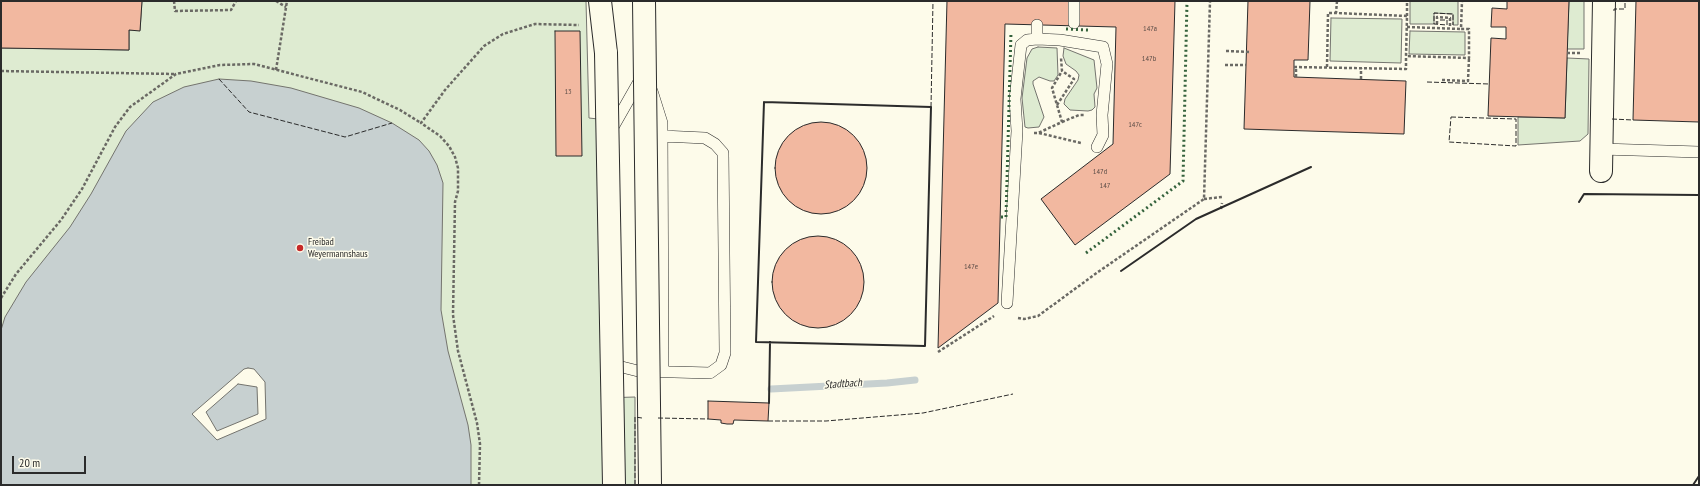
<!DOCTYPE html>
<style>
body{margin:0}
#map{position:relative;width:1700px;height:486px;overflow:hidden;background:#fdfbea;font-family:"PT Sans Narrow",sans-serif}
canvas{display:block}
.frame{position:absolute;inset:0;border:2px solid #2b2b2b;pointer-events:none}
.scale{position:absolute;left:12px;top:456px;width:74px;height:18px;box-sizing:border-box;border:2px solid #2b2b2b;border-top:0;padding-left:5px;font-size:12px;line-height:14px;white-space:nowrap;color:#2b2b2b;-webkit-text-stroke:3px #fdfbea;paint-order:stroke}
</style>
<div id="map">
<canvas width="1700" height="486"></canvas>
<div class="frame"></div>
<div class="scale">20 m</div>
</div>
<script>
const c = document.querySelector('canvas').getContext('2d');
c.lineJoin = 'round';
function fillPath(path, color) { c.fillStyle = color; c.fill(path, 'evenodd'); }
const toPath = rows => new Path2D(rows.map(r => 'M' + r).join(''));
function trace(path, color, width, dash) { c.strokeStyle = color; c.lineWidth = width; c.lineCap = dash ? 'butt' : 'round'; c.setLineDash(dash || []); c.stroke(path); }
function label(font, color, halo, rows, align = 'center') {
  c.font = font + ' "PT Sans Narrow",sans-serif'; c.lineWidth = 3; c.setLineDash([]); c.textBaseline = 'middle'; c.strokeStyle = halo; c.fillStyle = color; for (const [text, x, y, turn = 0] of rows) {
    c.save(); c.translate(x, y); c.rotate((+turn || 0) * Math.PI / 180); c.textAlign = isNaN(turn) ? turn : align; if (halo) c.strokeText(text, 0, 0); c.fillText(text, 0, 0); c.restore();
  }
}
const green = toPath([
 [142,1,586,1,589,118,598,119,602,398,635,397,635,485,1,485,1,48,129,50,129,30,140,30,142,1],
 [1410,1,1458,1,1458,25,1453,25,1453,14,1434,13,1434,24,1410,24,1410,1],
 [1569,1,1584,1,1584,49,1567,49,1569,1],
 [1331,18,1402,19,1401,63,1330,61,1331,18],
 [1410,31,1465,32,1465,55,1409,54,1410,31],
 [1038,47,1057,48,1058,75,1054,81,1050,81,1039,77,1033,81,1033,84,1044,117,1039,127,1028,128,1025,127,1022,98,1027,58,1032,49,1038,47],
 [1064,48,1094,60,1097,88,1094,94,1095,107,1092,110,1088,111,1070,110,1064,104,1065,99,1078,80,1079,75,1076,71,1066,64,1063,56,1064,48],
 [1567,58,1589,59,1588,134,1580,141,1518,145,1518,117,1565,118,1567,58]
]);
fillPath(green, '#deebd1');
trace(green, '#74746e', 1);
const water = toPath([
 [219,79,251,81,291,88,359,108,392,123,419,140,429,151,437,165,443,183,441,310,448,351,468,425,471,445,471,485,1,485,1,330,5,317,26,282,70,227,91,194,126,131,153,102,184,87,219,79]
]);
fillPath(water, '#c7d0d0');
trace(water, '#74746e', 1);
const pier = toPath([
 [248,368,254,369,265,382,266,419,217,440,192,414,244,369,248,368],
 [238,384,257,387,258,414,217,431,206,412,238,384]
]);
fillPath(pier, '#fdfbea');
trace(pier, '#74746e', 1);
trace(toPath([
 [771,389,887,383,915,380]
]), '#c7d0d0', 7);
const building = toPath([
 [1,1,142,1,140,31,129,30,129,50,1,48,1,1],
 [947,1,1175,1,1170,174,1075,245,1041,199,1113,144,1116,27,1005,24,998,303,938,348,947,1],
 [1248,1,1310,1,1308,60,1294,60,1294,77,1406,81,1404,134,1244,129,1248,1],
 [1507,1,1569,1,1565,118,1488,116,1491,38,1506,39,1506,27,1491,27,1492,8,1507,9,1507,1],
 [1636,1,1699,1,1699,122,1633,120,1636,1],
 [555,31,580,31,582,156,556,156,555,31],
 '775 168a46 46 0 1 1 92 0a46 46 0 1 1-92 0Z',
 '772 282a46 46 0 1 1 92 0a46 46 0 1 1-92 0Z',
 [708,401,769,403,768,421,734,420,733,424,727,424,721,423,721,420,708,419,708,401]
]);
fillPath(building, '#f2b8a0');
trace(building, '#2b2b2b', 1);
const lane = toPath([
 [1074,23,1074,1],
 [1037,25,1037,39,1060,40,1103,47,1107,64,1102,115,1103,135,1097,147],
 [652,91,662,123,663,371],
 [612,129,641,78],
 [1601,149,1699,152],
 [1007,303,1017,131,1015,99,1021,45,1027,40,1037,39],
 [614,358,618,366,638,371,710,373,721,365,725,353,723,153,715,144,705,138,662,136]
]);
const street = toPath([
 [1601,171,1604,1]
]);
const highway = toPath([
 [600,1,606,53]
]);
trace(lane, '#2b2b2b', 12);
trace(street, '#2b2b2b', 24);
trace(highway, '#2b2b2b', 24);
trace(toPath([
 [174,1,175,11,231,10,236,1],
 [276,1,286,7],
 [1337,1,1336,13,1407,16,1406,56,1469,58,1469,29,1461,29,1462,1],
 [1407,16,1407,1],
 [1437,24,1437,17,1450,18,1450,28],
 [1407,27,1461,29],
 [1226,51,1251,52],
 [1567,53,1581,53],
 [1225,65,1246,65],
 [1294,67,1406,69,1406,56],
 [1327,67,1328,13,1336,13],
 [276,70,287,1],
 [1,71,175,74],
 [1296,77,1296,67],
 [1361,79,1361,68],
 [1442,80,1468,81,1469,58],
 [1057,105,1074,79,1062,71,1061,58],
 [1062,122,1079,115,1084,115],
 [1034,133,1038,133,1062,122,1052,88,1062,71],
 [1039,133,1081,143],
 [1204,199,1222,197],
 [1221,209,1222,203],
 [1,298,16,274,61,220,82,189,115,127,130,107,176,74,220,65,254,64,362,92,400,110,421,123],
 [1018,318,1024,319,1038,316,1098,272,1204,199,1210,1],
 [938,352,994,316],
 [479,485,480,444,477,423,458,351,453,315,455,202,458,191,458,168,455,157,449,146,440,136,421,123,445,90,484,46,503,34,535,24,579,25]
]), '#6a6964', 2.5, [3, 2]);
trace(lane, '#fdfbea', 11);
trace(street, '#fdfbea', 22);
trace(highway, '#fdfbea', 22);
const highwayBridge = toPath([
 [644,1,650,485],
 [606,53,614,485]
]);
trace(highwayBridge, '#2b2b2b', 24, []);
trace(highwayBridge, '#fdfbea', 22);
trace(toPath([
 [1066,29,1088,30],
 [1001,217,1006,217,1011,32],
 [1086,253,1183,181,1187,1]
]), '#34623c', 3, [2, 3]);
trace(toPath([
 [1614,11,1614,9,1625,9,1625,1],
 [1440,20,1447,20,1447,25,1434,24,1434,13,1453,14,1453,25],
 [219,79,249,112,345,137,392,123],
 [1427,82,1489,84],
 [931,107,933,1],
 [1451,117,1516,119,1516,146,1449,142,1451,117],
 [1612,119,1633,120],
 [658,418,708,419],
 [768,421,826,421,923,413,1013,394],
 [635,485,635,417,642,418]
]), '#2b2b2b', 1, [5, 2]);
trace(toPath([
 [764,102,931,107,925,346,756,342,764,102],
 [1579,202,1584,194,1699,195],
 [1121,271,1196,219,1311,167],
 [769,403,770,342],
 [1693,485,1699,476]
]), '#2b2b2b', 2);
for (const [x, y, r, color] of [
 [300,248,4,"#c62828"]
]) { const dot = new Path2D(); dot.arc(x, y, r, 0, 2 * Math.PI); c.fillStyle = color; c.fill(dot); trace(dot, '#fdfbea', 1.5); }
label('8px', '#5d4e48', null, [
 ["147a",1150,29],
 ["147b",1149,59],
 ["13",568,92],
 ["147c",1135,125],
 ["147d",1100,172],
 ["147",1105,186],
 ["147e",971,267]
]);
label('10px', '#2b2b2b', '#fdfbea', [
 ["Freibad",308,242],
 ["Weyermannshaus",308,254]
], 'left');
label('italic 11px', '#2b2b2b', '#fdfbea', [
 ["Stadtbach",843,384,-4]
]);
</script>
